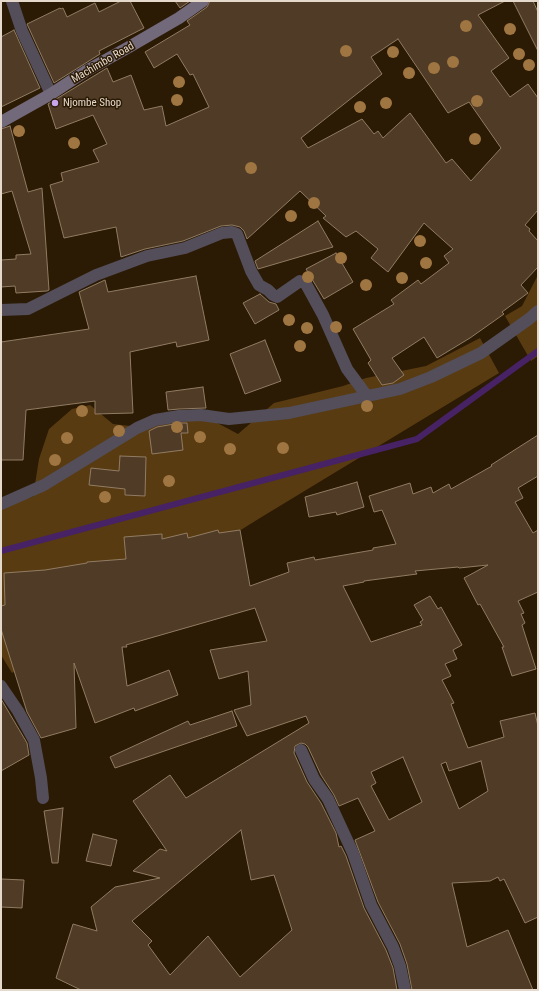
<!DOCTYPE html>
<style>
body{margin:0}
#map{position:relative;width:539px;height:991px;overflow:hidden;background:#2b1a04;font-family:"Roboto Condensed",sans-serif}
canvas{display:block}
.frame{position:absolute;inset:0;border:2px solid #e5d9cc;pointer-events:none}
</style>
<div id="map">
<canvas width="539" height="991"></canvas>
<div class="frame"></div>
</div>
<script>
const c = document.querySelector('canvas').getContext('2d');
c.lineJoin = 'round';
function fillPath(path, color) { c.fillStyle = color; c.fill(path, 'evenodd'); }
const toPath = rows => new Path2D(rows.map(r => 'M' + r).join(''));
function trace(path, color, width, dash) { c.strokeStyle = color; c.lineWidth = width; c.lineCap = dash ? 'butt' : 'round'; c.setLineDash(dash || []); c.stroke(path); }
function label(font, color, halo, rows, align = 'center') {
  c.font = font + ' "Roboto Condensed",sans-serif'; c.lineWidth = 3; c.setLineDash([]); c.textBaseline = 'middle'; c.strokeStyle = halo; c.fillStyle = color; for (const [text, x, y, turn = 0] of rows) {
    c.save(); c.translate(x, y); c.rotate((+turn || 0) * Math.PI / 180); c.textAlign = isNaN(turn) ? turn : align; if (halo) c.strokeText(text, 0, 0); c.fillText(text, 0, 0); c.restore();
  }
}
fillPath(toPath([
 [538,275,538,356,531,361,505,316,522,306],
 [480,338,499,373,260,518,12,673,1,655,1,500,33,497,39,459,49,429,72,409,90,405,113,424,139,427,208,418,238,434,274,403,343,386,366,378,426,366]
]), '#593b12');
trace(toPath([
 [1,551,417,439,538,351]
]), '#472265', 6);
const building = toPath([
 [121,1,130,1,144,28,99,51,100,54,54,83,27,24,60,8,61,9,63,8,67,17,95,3,99,12,121,1],
 [175,1,190,1,180,8,175,1],
 [210,1,505,1,478,15,509,58,491,71,510,97,528,84,538,98,538,210,525,225,530,229,529,231,538,241,538,267,521,285,528,293,502,312,504,314,470,338,437,358,424,337,392,358,404,375,393,383,382,385,368,363,371,360,353,329,394,304,391,300,418,280,421,284,449,263,444,256,453,249,424,223,388,272,371,258,378,249,356,231,346,237,323,218,326,216,300,191,247,239,244,231,240,227,232,225,221,226,183,241,145,249,121,257,116,227,64,238,50,185,63,181,61,173,99,162,93,150,107,144,93,115,56,129,48,104,107,68,113,82,131,75,144,110,162,106,166,126,209,107,193,74,190,75,177,54,154,68,145,52,190,25,187,21,207,7,210,1],
 [398,39,448,113,469,102,501,148,471,181,452,159,446,163,410,113,383,138,378,131,374,134,362,119,308,148,301,138,382,74,371,57,398,39],
 [513,1,533,1,538,12,538,51,513,1],
 [14,30,40,88,1,107,1,37,14,30],
 [10,126,28,192,42,188,49,290,47,291,16,293,15,286,1,287,1,260,16,259,16,255,31,254,12,191,1,194,1,129,10,126],
 [318,221,333,247,258,269,255,261,318,221],
 [336,253,353,282,324,299,306,269,336,253],
 [196,276,209,340,177,347,176,342,130,352,133,413,95,414,95,401,26,410,23,460,1,460,1,342,89,329,79,292,105,280,108,292,196,276],
 [260,294,269,302,276,304,279,310,255,324,243,303,260,294],
 [265,340,281,381,245,394,230,354,265,340],
 [203,387,206,408,179,409,168,410,166,392,203,387],
 [180,423,187,423,188,433,181,433,183,450,152,454,149,431,157,427,180,423],
 [538,435,538,476,518,488,523,498,515,502,533,533,538,530,538,592,518,601,524,613,521,614,525,623,522,625,536,669,512,676,502,647,504,647,480,604,478,605,464,578,488,565,459,568,458,567,415,571,417,574,364,581,364,582,343,586,371,642,422,625,420,622,423,620,414,605,430,596,438,609,441,607,462,645,453,650,457,659,445,664,451,676,442,680,454,703,451,704,468,748,504,737,500,721,535,713,538,726,538,917,525,923,504,879,500,881,498,877,490,881,452,883,467,947,508,930,533,990,412,990,407,964,400,944,378,902,355,840,375,831,358,798,339,806,334,795,321,775,308,747,305,744,301,743,295,746,294,753,307,782,321,803,336,833,339,847,341,846,346,856,364,908,386,950,393,968,397,990,81,990,56,978,73,924,97,931,91,907,115,887,160,878,133,871,160,849,167,851,133,801,170,775,186,798,309,723,306,716,247,736,234,710,251,705,248,671,219,679,210,650,267,641,255,608,126,645,127,647,122,647,127,686,169,670,178,695,135,711,134,708,95,723,74,663,76,728,41,738,27,712,1,629,1,606,5,605,4,573,45,570,87,563,87,562,126,559,124,537,162,534,162,539,187,533,188,538,218,530,219,533,240,530,250,586,289,572,287,563,314,557,315,560,373,550,373,548,396,544,382,510,374,512,369,496,410,483,413,494,431,487,433,493,449,484,451,489,492,466,491,465,538,435],
 [403,757,422,802,389,820,371,786,376,783,371,772,403,757],
 [481,761,488,791,459,809,441,764,446,762,449,771,481,761],
 [241,830,251,880,274,875,292,930,240,977,208,936,170,975,148,945,152,941,132,921,241,830],
 [120,456,146,457,145,496,125,495,125,489,89,485,91,468,119,471,120,456],
 [357,482,364,507,337,515,336,512,309,517,305,497,357,482],
 [1,699,27,743,29,755,1,771,1,699],
 [232,711,237,726,115,768,110,757,188,721,190,725,232,711],
 [63,808,58,863,52,863,44,811,63,808],
 [93,834,117,840,111,866,86,861,93,834],
 [1,879,24,880,22,908,1,907,1,879]
]);
fillPath(building, '#503c26');
trace(building, '#917b63', 1);
trace(toPath([
 [12,1,22,31,51,94],
 [1,310,28,309,96,275,147,256,185,248,222,233,232,232,237,234,251,271,259,285,268,290,273,295,277,297,300,281,306,284,323,315,347,369,367,396],
 [1,504,44,485,137,428,155,420,179,416,201,415,229,419,289,413,400,389,431,377,481,353,529,319,538,311],
 [1,686,18,711,34,740,41,778,43,798],
 [301,750,314,779,328,799,353,853,371,905,393,947,400,966,405,990]
]), '#534e59', 12);
trace(toPath([
 [1,122,51,94,86,71,129,47,179,18,203,1]
]), '#72697b', 12);
c.fillStyle = '#9f7542';
for (const [x, y] of [
 [466,26],
 [510,29],
 [346,51],
 [393,52],
 [519,54],
 [453,62],
 [529,65],
 [434,68],
 [409,73],
 [179,82],
 [177,100],
 [477,101],
 [386,103],
 [360,107],
 [19,131],
 [475,139],
 [74,143],
 [251,168],
 [314,203],
 [291,216],
 [420,241],
 [341,258],
 [426,263],
 [308,277],
 [402,278],
 [366,285],
 [289,320],
 [336,327],
 [307,328],
 [300,346],
 [367,406],
 [82,411],
 [177,427],
 [119,431],
 [200,437],
 [67,438],
 [283,448],
 [230,449],
 [55,460],
 [169,481],
 [105,497]
]) { c.beginPath(); c.arc(x, y, 6, 0, 2 * Math.PI); c.fill(); }
for (const [x, y, r, color] of [
 [55,103,4,"#c9a5ee"]
]) { const dot = new Path2D(); dot.arc(x, y, r, 0, 2 * Math.PI); c.fillStyle = color; c.fill(dot); trace(dot, '#2b1a04', 1.5); }
label('11px', '#e5d9cc', '#2b1a04', [
 ["Machimbo Road",103,63,-30]
]);
label('11px', '#e5d9cc', '#2b1a04', [
 ["Njombe Shop",63,103]
], 'left');
</script>
